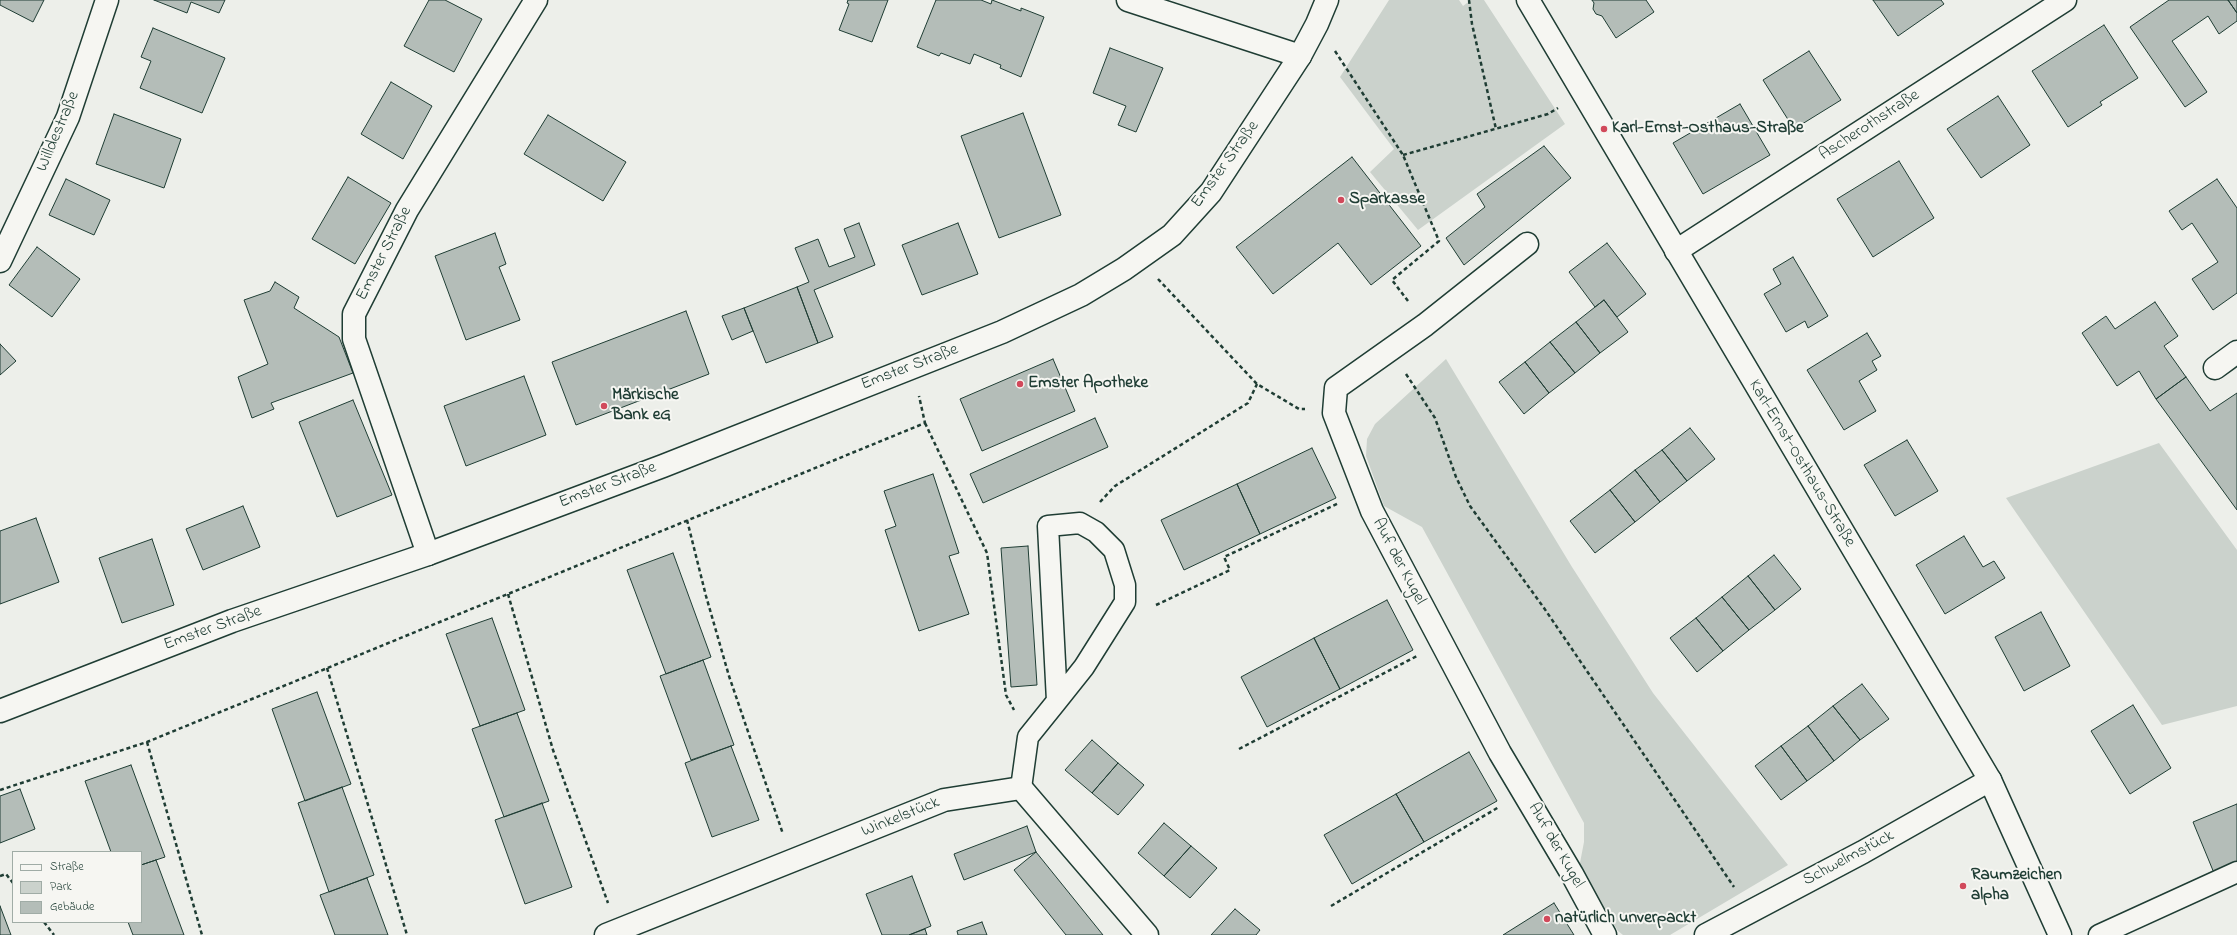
<!DOCTYPE html>
<meta charset="utf-8">
<style>
body{margin:0}
#map{position:relative;width:2237px;height:935px;overflow:hidden;background:#edefea;font-family:"Indie Flower",sans-serif}
canvas{display:block}
.legend{position:absolute;left:12px;top:851px;width:130px;height:72px;box-sizing:border-box;background:#f6f6f2;border:1px solid #a0aca6;margin:0;padding:5px 7px;list-style:none;font-size:12px;color:#1f3d34}
.legend li{display:flex;align-items:center;gap:8px;height:20px}
.legend b{width:20px;border:1px solid #a0aca6}
</style>
<div id="map">
<canvas width="2237" height="935"></canvas>
<ul class="legend">
<li><b style="height:5px;background:#f6f6f2"></b>Straße</li>
<li><b style="height:11px;background:#cbd2cc"></b>Park</li>
<li><b style="height:11px;background:#b4bdb8"></b>Gebäude</li>
</ul>
</div>
<script>
const c = document.querySelector('canvas').getContext('2d');
c.lineJoin = 'round';
function fillPath(path, color) { c.fillStyle = color; c.fill(path, 'evenodd'); }
const toPath = rows => new Path2D(rows.map(r => 'M' + r).join(''));
function trace(path, color, width, dash) { c.strokeStyle = color; c.lineWidth = width; c.lineCap = dash ? 'butt' : 'round'; c.setLineDash(dash || []); c.stroke(path); }
function label(font, color, halo, rows, align = 'center') {
  c.font = font + ' "Indie Flower",sans-serif'; c.lineWidth = 4; c.setLineDash([]); c.textBaseline = 'middle'; c.strokeStyle = halo; c.fillStyle = color; for (const [text, x, y, turn = 0] of rows) {
    c.save(); c.translate(x, y); c.rotate((+turn || 0) * Math.PI / 180); c.textAlign = isNaN(turn) ? turn : align; if (halo) c.strokeText(text, 0, 0); c.fillText(text, 0, 0); c.restore();
  }
}
fillPath(toPath([
 [1389,0,1459,0,1463,6,1471,0,1484,0,1565,124,1418,230,1370,172,1394,149,1340,77],
 [1446,359,1572,567,1653,693,1788,865,1670,935,1623,935,1618,931,1579,868,1584,842,1584,823,1422,527,1384,506,1366,456,1367,439,1375,424],
 [2159,443,2237,550,2237,706,2162,725,2006,498]
]), '#cbd2cc');
const building = toPath([
 [0,0,44,0,33,22,0,5,0,0],
 [154,0,225,0,219,13,191,2,187,13,154,0],
 [429,0,445,0,482,19,454,72,404,46,429,0],
 [848,0,888,0,872,42,839,30,849,4,847,3,848,0],
 [936,0,981,0,991,4,992,0,1021,11,1021,8,1044,17,1021,77,1000,68,1001,65,974,54,970,64,941,53,939,56,917,47,936,0],
 [1592,0,1646,0,1654,12,1616,38,1602,16,1596,14,1593,9,1594,3,1592,0],
 [1873,0,1941,0,1944,4,1898,36,1873,0],
 [2169,0,2228,0,2237,13,2237,21,2219,34,2208,16,2172,41,2207,92,2185,107,2130,27,2169,0],
 [2228,0,2237,0,2237,13,2228,0],
 [2104,25,2138,78,2100,102,2102,105,2068,127,2032,71,2104,25],
 [153,28,225,58,202,113,140,88,151,61,141,57,153,28],
 [1110,48,1163,68,1136,132,1118,125,1126,106,1093,93,1110,48],
 [1809,51,1841,100,1794,129,1763,80,1809,51],
 [391,82,432,106,403,159,361,134,391,82],
 [1998,96,2030,145,1981,178,1947,129,1998,96],
 [1740,104,1770,155,1703,194,1673,143,1740,104],
 [1023,113,1061,215,999,238,961,136,1023,113],
 [114,114,181,139,164,188,96,164,114,114],
 [548,115,626,162,603,201,524,154,548,115],
 [1544,146,1571,178,1464,265,1446,238,1485,207,1477,194,1544,146],
 [1352,157,1421,246,1371,285,1338,243,1273,294,1236,247,1352,157],
 [1899,161,1934,218,1873,257,1837,199,1899,161],
 [348,177,391,203,355,264,312,239,348,177],
 [66,179,110,200,94,235,49,215,66,179],
 [2217,179,2237,208,2237,293,2213,310,2192,279,2218,262,2192,223,2182,230,2169,211,2217,179],
 [859,223,875,265,814,290,833,337,818,343,797,287,809,282,795,248,818,239,829,267,855,257,844,229,859,223],
 [958,223,978,274,922,295,902,245,958,223],
 [495,233,506,264,499,267,520,320,466,340,435,256,495,233],
 [1607,243,1646,294,1617,317,1604,300,1595,307,1569,272,1607,243],
 [37,247,80,279,52,317,9,285,37,247],
 [1793,257,1828,316,1808,328,1805,321,1786,332,1764,294,1781,284,1773,269,1793,257],
 [275,282,299,297,294,308,339,337,353,373,271,403,274,409,252,418,238,377,268,364,244,300,270,291,275,282],
 [797,287,818,343,766,363,744,308,797,287],
 [1604,300,1628,332,1600,353,1576,322,1604,300],
 [2155,302,2178,336,2164,346,2186,377,2156,399,2139,371,2117,386,2082,333,2106,316,2115,329,2155,302],
 [744,308,753,331,732,340,722,316,744,308],
 [686,311,709,374,576,425,552,362,686,311],
 [1576,322,1600,353,1575,373,1550,342,1576,322],
 [1867,333,1881,356,1872,361,1877,370,1859,381,1876,411,1844,430,1807,370,1867,333],
 [1550,342,1575,373,1549,393,1525,362,1550,342],
 [0,344,16,361,0,375,0,344],
 [1053,359,1075,411,982,451,960,399,1053,359],
 [1525,362,1549,393,1524,414,1499,382,1525,362],
 [524,376,546,435,466,466,444,406,524,376],
 [2186,377,2210,411,2237,393,2237,510,2156,399,2186,377],
 [353,400,392,495,337,517,299,422,353,400],
 [1095,418,1108,447,983,503,970,474,1095,418],
 [1690,428,1715,459,1687,481,1662,450,1690,428],
 [1907,440,1938,491,1895,516,1864,465,1907,440],
 [1312,448,1336,498,1260,534,1237,484,1312,448],
 [1662,450,1687,481,1660,502,1635,470,1662,450],
 [1635,470,1660,502,1635,522,1610,490,1635,470],
 [933,474,959,553,949,556,969,614,919,631,885,530,896,526,884,491,933,474],
 [1237,484,1260,534,1184,570,1161,520,1237,484],
 [1610,490,1635,522,1595,553,1570,521,1610,490],
 [243,506,260,547,203,570,186,529,243,506],
 [36,518,59,582,0,604,0,531,36,518],
 [1964,536,1983,567,1994,561,2005,578,1945,614,1916,565,1964,536],
 [152,539,174,605,122,623,99,558,152,539],
 [1028,546,1037,685,1011,687,1001,548,1028,546],
 [673,553,711,657,666,674,627,570,673,553],
 [1774,555,1801,589,1775,610,1748,576,1774,555],
 [1748,576,1775,610,1749,630,1722,597,1748,576],
 [1722,597,1749,630,1723,651,1696,618,1722,597],
 [1387,600,1413,650,1340,689,1314,638,1387,600],
 [2041,612,2070,666,2024,691,1995,637,2041,612],
 [492,618,525,710,480,726,446,634,492,618],
 [1696,618,1723,651,1697,672,1670,638,1696,618],
 [1314,638,1340,689,1267,727,1241,677,1314,638],
 [703,660,734,745,691,760,660,676,703,660],
 [1862,684,1889,719,1860,740,1833,706,1862,684],
 [317,692,351,784,305,801,272,709,317,692],
 [2133,705,2171,768,2130,794,2091,731,2133,705],
 [1833,706,1860,740,1834,761,1808,726,1833,706],
 [517,713,549,801,504,817,472,729,517,713],
 [1808,726,1834,761,1807,781,1781,746,1808,726],
 [1092,740,1118,763,1092,793,1065,770,1092,740],
 [731,746,759,820,712,837,685,763,731,746],
 [1781,746,1807,781,1781,800,1755,766,1781,746],
 [1469,752,1497,801,1424,842,1396,794,1469,752],
 [1118,763,1144,785,1118,815,1092,793,1118,763],
 [131,765,165,857,141,865,141,852,111,852,85,781,131,765],
 [342,787,374,875,329,892,298,803,342,787],
 [20,789,35,829,0,843,0,796,20,789],
 [1396,794,1424,842,1352,884,1324,835,1396,794],
 [542,803,572,887,525,904,495,820,542,803],
 [2237,804,2237,863,2214,873,2193,822,2237,804],
 [1164,823,1191,846,1164,876,1138,853,1164,823],
 [1027,826,1036,852,964,880,954,854,1027,826],
 [1191,846,1217,868,1190,898,1164,876,1191,846],
 [1036,852,1103,935,1066,935,1014,870,1036,852],
 [156,860,184,935,133,935,128,922,141,922,141,865,156,860],
 [912,876,931,926,909,935,882,935,866,894,912,876],
 [367,878,388,935,335,935,320,895,367,878],
 [1554,903,1574,935,1503,935,1554,903],
 [0,906,11,935,0,935,0,906],
 [1235,909,1260,930,1256,935,1211,935,1235,909],
 [982,922,987,935,958,935,957,931,982,922],
 [925,929,927,935,909,935,925,929]
]);
fillPath(building, '#b4bdb8');
trace(building, '#1f3d34', 1);
const lane = toPath([
 [1021,788,1028,737,1057,701,1084,667,1125,602,1125,585,1114,550,1096,532,1080,523,1048,526,1057,701],
 [2099,935,2237,872]
]);
const street = toPath([
 [1128,0,1300,56],
 [1527,244,1425,325,1336,388,1334,413,1372,511,1500,753,1572,874,1605,935],
 [1676,251,2065,0],
 [0,261,68,117,107,0],
 [2215,368,2237,352],
 [428,554,354,339,354,314,407,210,536,0],
 [606,935,944,800,1021,788,1147,935],
 [1706,935,1863,852,1990,780]
]);
const secondary = toPath([
 [1528,0,1990,780,2060,935],
 [0,711,232,621,428,554,663,466,1002,332,1081,295,1124,269,1172,235,1211,192,1300,56,1317,24,1327,0]
]);
trace(lane, '#1f3d34', 23);
trace(street, '#1f3d34', 25);
trace(secondary, '#1f3d34', 25);
trace(toPath([
 [1469,0,1472,24,1496,129],
 [1335,51,1403,155,1439,241,1392,280,1408,301],
 [1403,155,1548,114,1558,108],
 [1158,279,1257,384,1299,409,1305,409],
 [1406,374,1435,418,1456,477,1470,506,1544,608,1734,887],
 [925,423,987,553,1006,695,1014,710],
 [1100,502,1115,486,1248,403,1257,384],
 [687,520,706,596,729,676,783,834],
 [508,594,553,750,608,903],
 [1156,605,1230,570,1224,557,1339,503],
 [327,668,407,935],
 [147,742,202,935],
 [1239,749,1417,656],
 [0,790,147,742,925,423,919,396],
 [0,876,6,874,13,883],
 [1331,906,1499,807],
 [44,922,54,935]
]), '#1f3d34', 2.5, [4, 3]);
trace(lane, '#f6f6f2', 20);
trace(street, '#f6f6f2', 22);
trace(secondary, '#f6f6f2', 22);
for (const [x, y, r, color] of [
 [1604,129,4,"#d1495b"],
 [1341,200,4,"#d1495b"],
 [1020,384,4,"#d1495b"],
 [604,406,4,"#d1495b"],
 [1963,886,4,"#d1495b"],
 [1547,919,4,"#d1495b"]
]) { const dot = new Path2D(); dot.arc(x, y, r, 0, 2 * Math.PI); c.fillStyle = color; c.fill(dot); trace(dot, '#f6f6f2', 1.5); }
label('17px', '#1f3d34', '#f6f6f2', [
 ["Ascherothstraße",1870,126,-33],
 ["Willdestraße",59,132,-67],
 ["Emster Straße",1226,165,-54],
 ["Emster Straße",385,254,-63],
 ["Emster Straße",910,368,-21],
 ["Karl-Ernst-Osthaus-Straße",1801,464,59],
 ["Emster Straße",608,486,-21],
 ["Auf der Kugel",1398,562,62],
 ["Emster Straße",213,629,-20],
 ["Winkelstück",901,818,-22],
 ["Auf der Kugel",1555,846,60],
 ["Schwelmstück",1849,859,-28]
]);
label('bold 17px', '#1f3d34', '#f6f6f2', [
 ["Karl-Ernst-Osthaus-Straße",1612,129],
 ["Sparkasse",1349,200],
 ["Emster Apotheke",1028,384],
 ["Märkische",612,396],
 ["Bank eG",612,416],
 ["Raumzeichen",1971,876],
 ["alpha",1971,896],
 ["natürlich unverpackt",1555,919]
], 'left');
</script>
